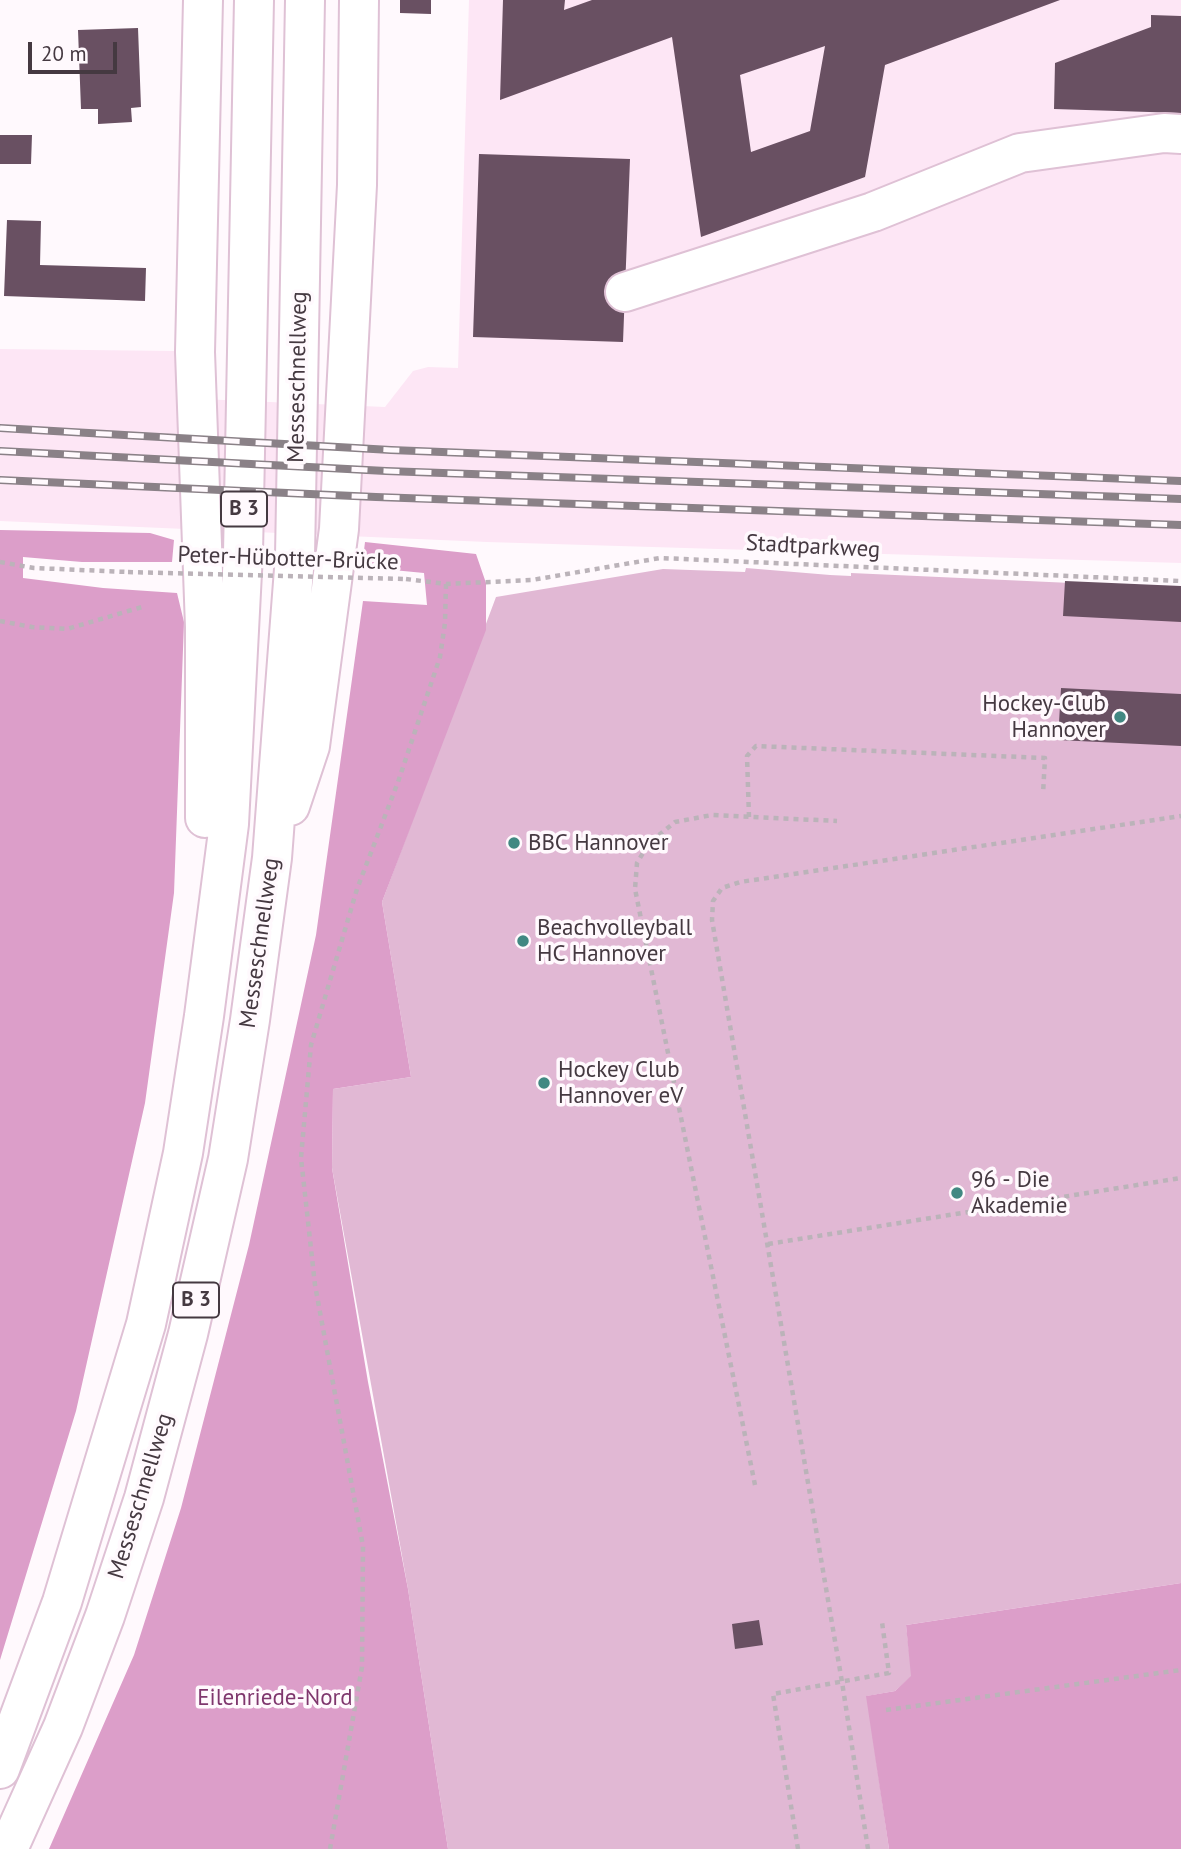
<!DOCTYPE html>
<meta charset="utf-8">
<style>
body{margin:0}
#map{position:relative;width:1181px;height:1849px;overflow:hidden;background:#fff9fd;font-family:"PT Sans",sans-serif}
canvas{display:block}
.scale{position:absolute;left:28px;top:42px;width:89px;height:32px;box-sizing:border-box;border:4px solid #453941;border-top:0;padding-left:9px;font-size:21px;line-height:24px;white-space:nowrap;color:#453941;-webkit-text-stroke:5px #fff9fd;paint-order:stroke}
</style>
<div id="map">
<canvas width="1181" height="1849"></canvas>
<div class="scale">20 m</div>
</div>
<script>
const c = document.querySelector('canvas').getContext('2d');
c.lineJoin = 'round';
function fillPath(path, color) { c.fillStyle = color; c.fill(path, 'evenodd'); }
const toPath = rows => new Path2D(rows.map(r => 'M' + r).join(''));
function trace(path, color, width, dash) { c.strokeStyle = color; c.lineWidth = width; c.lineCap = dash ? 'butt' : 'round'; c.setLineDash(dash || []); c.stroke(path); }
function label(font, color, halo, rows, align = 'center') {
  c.font = font + ' "PT Sans",sans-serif'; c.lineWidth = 7; c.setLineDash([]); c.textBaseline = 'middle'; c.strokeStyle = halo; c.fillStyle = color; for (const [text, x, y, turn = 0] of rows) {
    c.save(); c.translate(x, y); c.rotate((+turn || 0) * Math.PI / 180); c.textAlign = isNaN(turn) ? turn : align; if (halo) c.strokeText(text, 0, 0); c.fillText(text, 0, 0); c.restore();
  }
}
fillPath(toPath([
 [469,0,1181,0,1181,563,487,542,0,521,0,349,175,351,178,398,385,407,413,371,428,367,458,368]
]), '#fde6f5');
fillPath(toPath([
 [746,568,830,575,851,576,851,573,1181,588,1181,1583,906,1625,912,1676,895,1691,867,1696,889,1849,448,1849,408,1589,332,1168,333,1089,411,1077,382,902,496,597,663,569,745,572]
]), '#e1b8d4');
fillPath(toPath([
 [0,530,150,533,174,540,172,562,82,562,23,557,23,578,103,588,177,593,184,622,174,893,145,1103,76,1411,0,1660],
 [365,542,476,554,486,583,486,630,382,902,411,1077,333,1089,332,1168,368,1382,408,1589,448,1849,49,1849,134,1655,181,1508,249,1245,316,935,363,601,427,605,424,573,362,567],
 [1181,1583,1181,1849,889,1849,866,1696,895,1691,911,1676,906,1625]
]), '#dc9ec9');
fillPath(toPath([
 [400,0,431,0,431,14,400,13],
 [503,0,565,0,564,10,592,0,1060,0,885,65,865,177,701,237,672,37,500,100],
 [825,46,810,131,751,152,740,75],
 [1151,15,1181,16,1181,113,1054,109,1055,63,1151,27],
 [138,28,141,107,131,108,132,122,98,124,98,109,81,109,78,30],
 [0,135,32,135,31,164,0,164],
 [479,154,630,159,623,342,473,337],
 [7,220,41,221,40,265,146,268,145,301,4,296],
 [1065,581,1181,586,1181,622,1063,616],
 [1061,688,1181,694,1181,746,1058,740],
 [759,1620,763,1645,735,1649,732,1624]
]), '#695062');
const minor = toPath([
 [625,292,873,212,1020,153,1164,133,1181,134]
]);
const highway = toPath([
 [203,0,195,352,205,627,205,818],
 [290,806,310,746,339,529,357,185,359,0],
 [0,1769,62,1602,146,1324,183,1153,204,1016,229,824,243,553,254,0],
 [8,1849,63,1727,105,1616,144,1498,188,1334,228,1159,250,1020,272,858,295,556,305,0]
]);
trace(minor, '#dfc1d5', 42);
trace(highway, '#dfc1d5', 42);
trace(toPath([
 [0,562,34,568,128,572],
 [406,579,446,584,532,580,660,558,1181,581],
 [0,621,32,627,67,629,142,607],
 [749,817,747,756,756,746,1045,758,1043,794],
 [768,1244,1181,1178],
 [755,1485,635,889,637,863,649,843,675,822,712,815,837,821],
 [886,1710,1181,1670],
 [330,1849,362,1667,363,1546,315,1285,301,1158,311,1045,357,889,398,782,440,657,445,623,446,584],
 [798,1849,773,1694,889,1673,882,1622],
 [868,1849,842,1682,712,920,713,901,722,888,740,882,1181,816]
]), '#bbb3b9', 4.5, [5, 5]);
trace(minor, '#fff', 38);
trace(highway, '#fff', 38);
const rail = toPath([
 [0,428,391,450,1181,481],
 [0,451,386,471,1181,499],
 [0,480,376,497,1181,525]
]);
trace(rail, '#8a8187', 8);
trace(rail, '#fff9fd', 5, [16]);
trace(toPath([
 [128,572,406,579]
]), '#bbb3b9', 4.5, [5, 5]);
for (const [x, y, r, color] of [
 [1120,717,7,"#418882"],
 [514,843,7,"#418882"],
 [523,941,7,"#418882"],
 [544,1083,7,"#418882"],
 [957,1193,7,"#418882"]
]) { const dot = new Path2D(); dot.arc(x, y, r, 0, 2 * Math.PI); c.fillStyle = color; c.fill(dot); trace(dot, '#fff9fd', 2.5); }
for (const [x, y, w] of [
 [244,509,46],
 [196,1300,46]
]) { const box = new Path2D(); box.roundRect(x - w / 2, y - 17.5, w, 35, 5); c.fillStyle = '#fff9fd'; c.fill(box); trace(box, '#453941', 2); }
label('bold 21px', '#453941', null, [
 ["B 3",244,509],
 ["B 3",196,1300]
]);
label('23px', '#453941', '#fff9fd', [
 ["Messeschnellweg",298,377,-89],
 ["Stadtparkweg",813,547,3],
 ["Peter-Hübotter-Brücke",288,559,2],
 ["Messeschnellweg",260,943,-82],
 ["Messeschnellweg",141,1496,-73]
]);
label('23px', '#453941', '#fff9fd', [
 ["Hockey-Club",1106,704,"right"],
 ["Hannover",1106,730,"right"],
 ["BBC Hannover",528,843],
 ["Beachvolleyball",537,928],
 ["HC Hannover",537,954],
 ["Hockey Club",558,1070],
 ["Hannover eV",558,1096],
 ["96 - Die",971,1180],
 ["Akademie",971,1206]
], 'left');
label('23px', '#7f366d', '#fff9fd', [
 ["Eilenriede-Nord",275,1698]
]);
</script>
